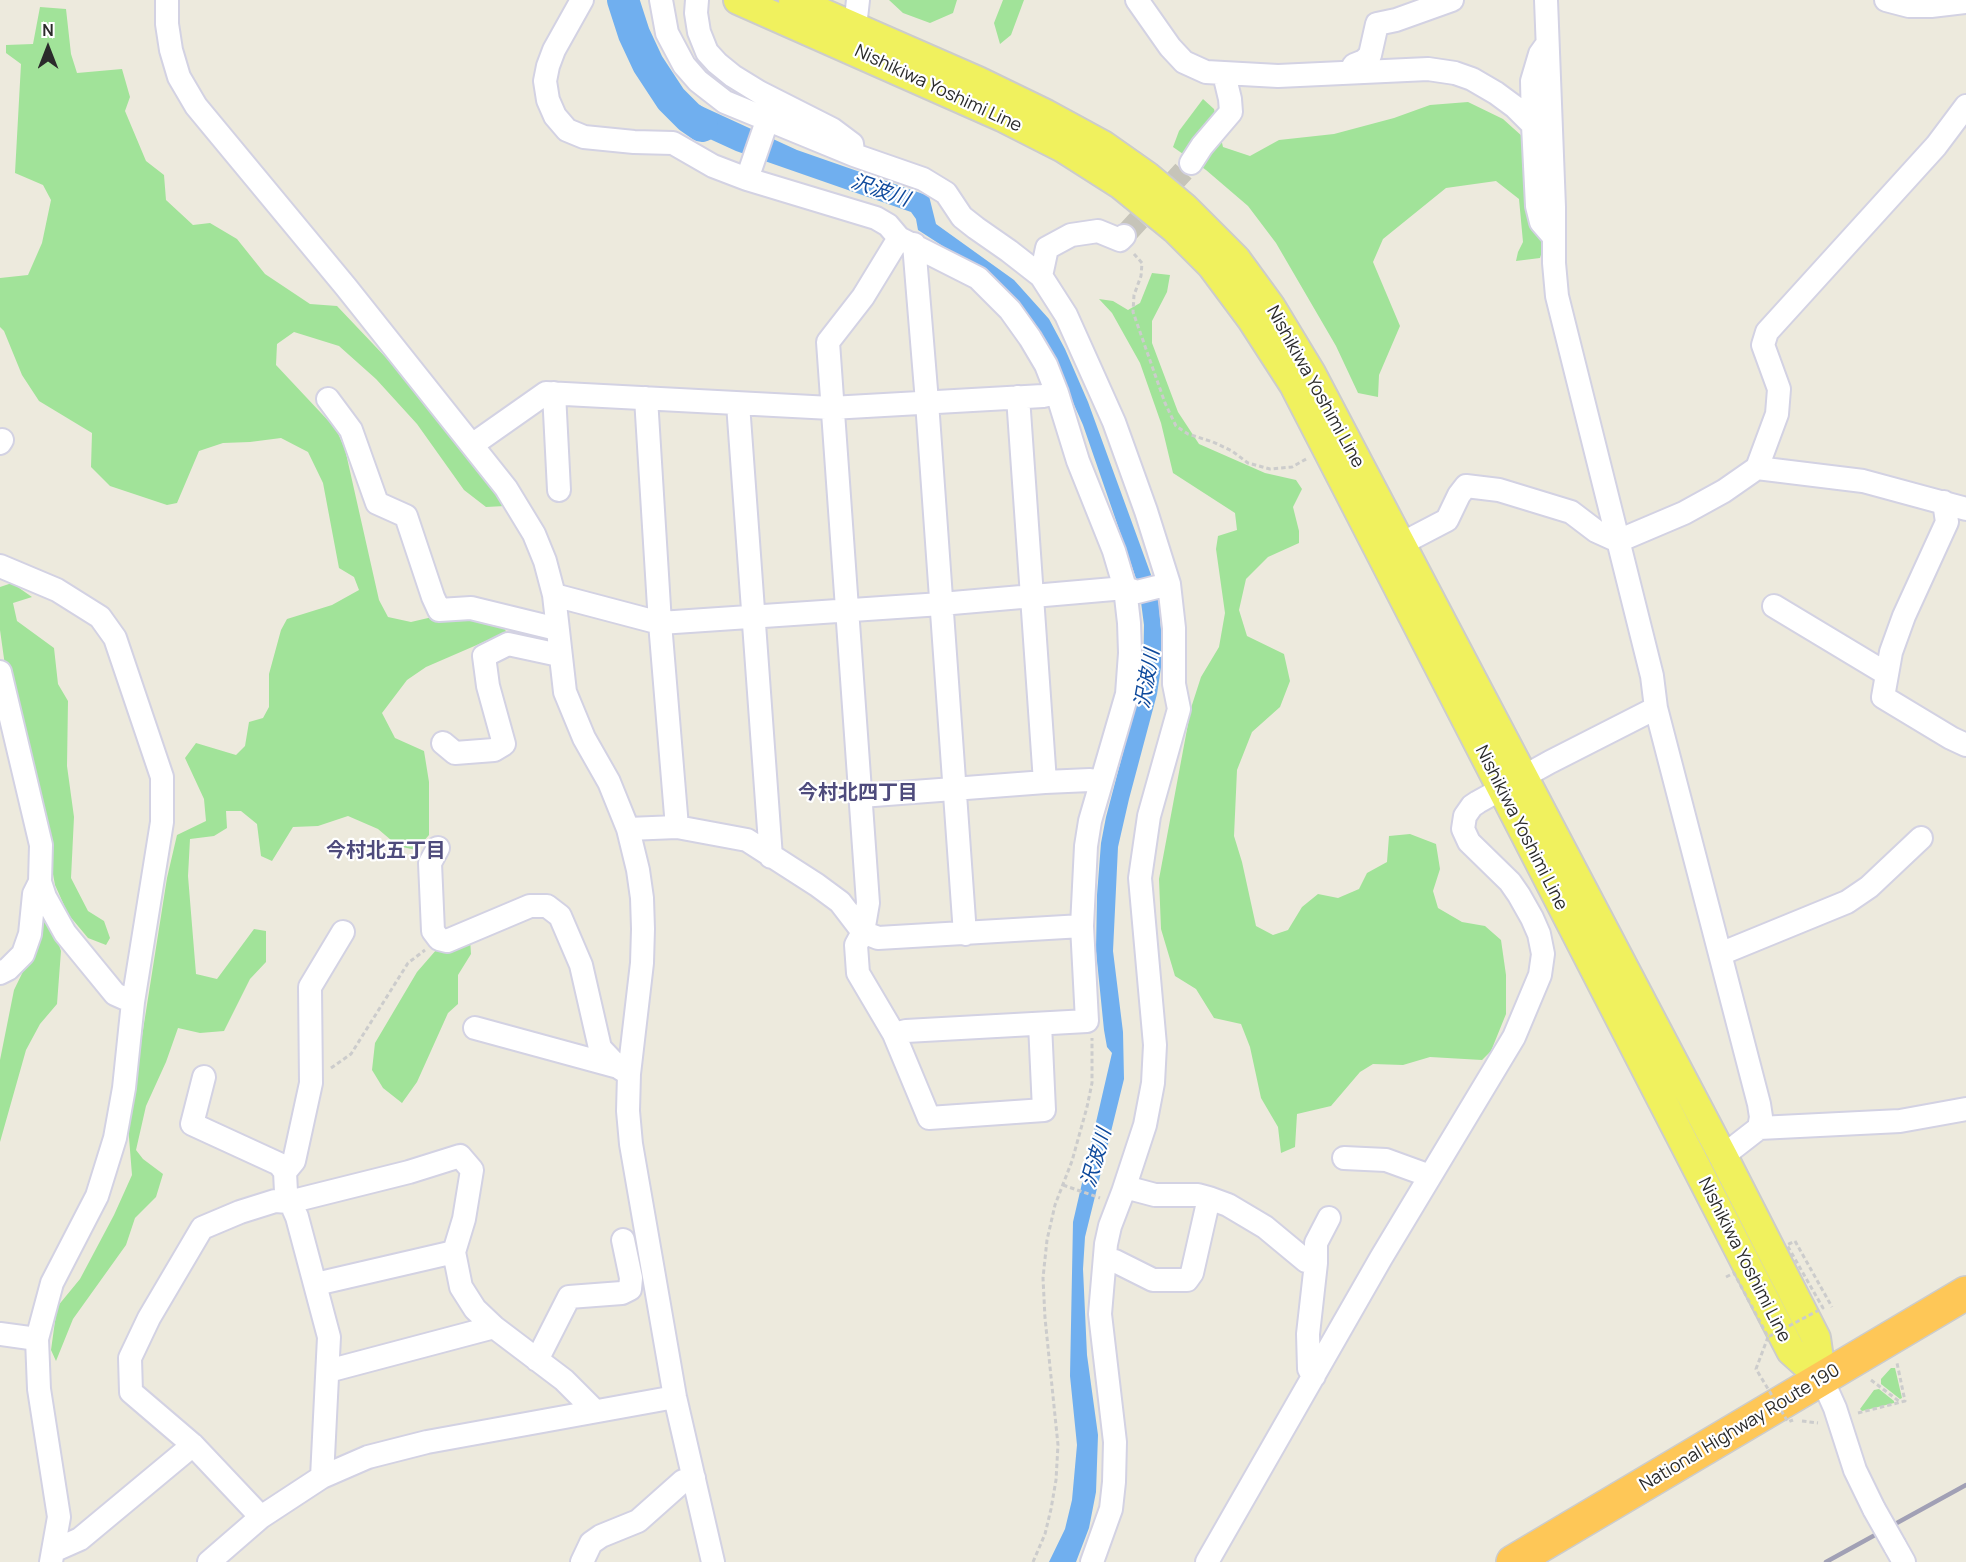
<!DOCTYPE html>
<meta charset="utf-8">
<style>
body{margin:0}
#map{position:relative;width:1966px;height:1562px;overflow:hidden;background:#edeadd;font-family:Manrope,sans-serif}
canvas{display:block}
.north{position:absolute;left:18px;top:18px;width:60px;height:60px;-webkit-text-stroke:4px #fff;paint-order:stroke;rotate:0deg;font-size:16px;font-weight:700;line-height:24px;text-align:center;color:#2b2b2b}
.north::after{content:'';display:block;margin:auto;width:21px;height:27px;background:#2b2b2b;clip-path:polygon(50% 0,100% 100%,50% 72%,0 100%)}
</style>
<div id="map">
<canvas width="1966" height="1562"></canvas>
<div class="north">N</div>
</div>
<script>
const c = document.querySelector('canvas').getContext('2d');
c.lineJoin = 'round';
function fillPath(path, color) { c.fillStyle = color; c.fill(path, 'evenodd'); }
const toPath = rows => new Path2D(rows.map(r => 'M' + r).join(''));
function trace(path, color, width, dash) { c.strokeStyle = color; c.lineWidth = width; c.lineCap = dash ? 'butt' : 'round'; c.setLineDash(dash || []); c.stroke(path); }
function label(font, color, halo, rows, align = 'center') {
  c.font = font + ' Manrope,"Noto Sans JP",sans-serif'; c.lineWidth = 4.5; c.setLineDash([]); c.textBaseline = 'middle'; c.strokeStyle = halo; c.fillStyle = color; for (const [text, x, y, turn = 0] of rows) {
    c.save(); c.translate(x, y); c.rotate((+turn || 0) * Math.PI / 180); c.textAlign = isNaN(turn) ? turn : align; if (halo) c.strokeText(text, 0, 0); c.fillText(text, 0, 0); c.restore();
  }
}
fillPath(toPath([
 [889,0,957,0,953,13,930,23,903,13],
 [1003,0,1024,0,1011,35,1000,44,994,23],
 [40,7,66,9,71,54,77,73,122,69,130,97,125,111,146,161,164,175,166,200,193,225,210,223,237,239,265,274,310,304,337,306,411,384,476,460,505,506,486,507,464,490,417,424,376,379,339,346,294,332,277,344,276,365,336,429,345,449,379,600,388,617,411,622,441,615,459,616,503,626,508,635,486,641,426,667,407,680,382,713,395,738,424,751,429,782,429,835,416,850,398,846,378,829,348,816,318,826,293,827,272,861,261,856,257,824,241,811,226,811,227,828,214,836,190,839,188,876,196,974,217,979,254,929,266,931,266,962,250,979,224,1031,200,1033,178,1028,166,1062,146,1106,136,1150,143,1159,163,1174,156,1197,135,1218,126,1245,73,1319,56,1361,51,1350,57,1307,80,1279,114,1215,132,1175,128,1125,167,878,177,835,206,821,204,799,185,758,196,743,236,755,245,746,249,722,263,718,269,707,269,674,281,630,287,619,332,605,359,590,354,577,339,568,323,483,308,452,281,438,250,442,223,443,199,451,177,503,167,505,110,486,91,467,92,433,39,401,22,375,4,331,0,327,0,278,28,275,42,243,51,200,43,185,15,173,21,64,6,53,6,45,33,44],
 [1203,99,1214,109,1223,147,1250,156,1279,140,1334,134,1394,118,1430,105,1468,102,1503,119,1523,137,1536,227,1544,245,1540,258,1516,261,1518,252,1523,242,1519,199,1496,181,1446,188,1383,239,1373,262,1400,326,1379,375,1378,397,1358,393,1336,346,1276,243,1248,206,1206,170,1173,147,1179,131],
 [1152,273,1170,275,1167,292,1152,321,1152,343,1178,412,1199,444,1265,473,1296,480,1302,489,1293,507,1299,531,1299,543,1268,557,1246,579,1239,610,1247,636,1284,654,1290,681,1280,707,1252,732,1237,770,1234,836,1242,862,1256,926,1273,935,1288,930,1302,907,1318,894,1338,898,1359,889,1367,873,1387,862,1389,836,1410,834,1436,844,1440,869,1433,891,1438,908,1462,922,1485,926,1501,940,1506,975,1506,1014,1491,1051,1482,1060,1430,1057,1403,1065,1373,1064,1360,1072,1331,1106,1297,1114,1295,1147,1281,1153,1278,1127,1261,1098,1250,1047,1241,1024,1214,1018,1196,989,1175,976,1161,929,1159,879,1191,708,1201,677,1219,647,1225,613,1216,549,1218,536,1237,530,1235,513,1173,473,1161,423,1140,363,1112,313,1099,299,1113,301,1128,310,1140,303],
 [12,583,32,597,13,603,17,621,54,648,58,684,68,701,67,766,74,817,71,878,88,911,104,921,110,938,106,945,88,938,68,914,55,885,30,750,7,680,0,630,0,587],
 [50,919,61,951,57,1004,40,1024,26,1050,0,1142,0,1060,14,990,35,947,38,920],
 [470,939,471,954,458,975,458,1004,448,1013,417,1082,402,1103,383,1088,372,1070,375,1043,417,972,437,949],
 [1891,1368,1895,1368,1902,1398,1900,1399,1881,1384,1881,1379],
 [1879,1389,1894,1401,1894,1403,1862,1411,1860,1409,1874,1390]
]), '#a1e399');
fillPath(toPath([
 [671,99,699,105,797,150,929,196,936,224,1014,280,1049,319,1065,349,1088,402,1158,594,1163,654,1157,694,1129,799,1118,847,1113,951,1123,1032,1124,1079,1085,1237,1083,1269,1087,1355,1098,1435,1096,1492,1089,1528,1076,1562,1049,1562,1065,1529,1072,1500,1077,1445,1070,1376,1073,1222,1112,1053,1107,1047,1104,1030,1096,951,1097,895,1101,843,1106,817,1143,677,1144,625,1139,587,1083,425,1060,373,1036,326,1011,296,952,252,918,230,916,219,911,212,736,151,701,135]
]), '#70afef');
trace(toPath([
 [623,0,634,34,648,64,671,99,689,117,702,126]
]), '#70afef', 32);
trace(toPath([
 [1124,236,1191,163]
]), '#c6c4b9', 22, [22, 11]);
const minor = toPath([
 [167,0,167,24,171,50,179,77,196,106,346,287,506,488,534,534,545,561,554,595,565,692,584,738,609,782,628,829,638,870,642,898,643,929,642,963,629,1074,628,1111,631,1144,675,1397,713,1562],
 [582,0,554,50,548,66,545,81,548,100,555,116,567,130,584,137,634,142,673,143,713,166,747,179],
 [661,0,667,33,684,65,698,81,725,102,854,155,923,179,946,193,962,217,976,228,1009,251,1041,276,1066,315,1114,422,1146,511,1169,584],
 [697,0,696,13,699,32,707,52,717,63,733,76,759,92,832,129,852,144,853,151],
 [1137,0,1170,47,1184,62,1206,72,1278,76,1428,69,1455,73,1472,79,1496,93,1515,107,1533,125],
 [1546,0,1554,207,1554,263,1557,296,1652,676,1656,708,1759,1104,1761,1117,1759,1128],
 [1886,0,1909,6,1931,6,1966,2],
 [855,27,858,0],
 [1545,47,1540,54,1532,81,1533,125,1537,206,1541,222,1554,237],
 [1350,72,1354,65,1364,61,1370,55,1377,24,1396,20,1452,0],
 [1191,163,1202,146,1231,112,1230,99,1224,74],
 [899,238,863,297,828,342,868,903,863,932,878,938,1082,926],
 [914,244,927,402,965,934],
 [1041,276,1047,248,1071,235,1098,231,1120,240,1124,236],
 [554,393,559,490],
 [1018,397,1045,782],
 [646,398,660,623,677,827],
 [328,399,351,430,377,503,406,516,433,597,439,610,471,608,557,629],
 [738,404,771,857],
 [0,443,2,440],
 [472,445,546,393,831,408,1043,396,1057,393],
 [1757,468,1863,481,1966,509],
 [1944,502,1947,522,1904,616,1891,652,1883,697,1951,738,1966,745],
 [1401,544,1447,520,1459,495,1466,486,1499,490,1571,512,1596,531,1618,541,1684,513,1724,491,1757,468,1777,414,1779,389,1763,345,1767,332,1936,146,1966,106],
 [0,566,57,590,100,617,115,638,162,777,162,822,133,1002,124,1088,115,1138,97,1196,52,1283,37,1339,39,1389,59,1517,51,1562],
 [554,595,660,623,941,604,1125,588,1137,592,1169,584,1174,628,1174,684,1179,709,1149,816,1140,878,1155,1045,1153,1083,1145,1125,1123,1192,1110,1226,1106,1244,1100,1314,1115,1442,1114,1482,1111,1509,1092,1562],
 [1774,606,1887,674],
 [0,672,41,845,40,882,45,897,65,933,115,994,133,1002],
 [443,743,455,753,494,750,504,744,488,686,484,656,508,644,559,655],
 [861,796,1045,782,1090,780,1101,782],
 [628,829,677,827,747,840,817,885,840,902,863,932,856,945,858,973,894,1034,906,1031,1087,1021,1082,926,1086,846,1090,821,1127,694,1130,653,1129,623,1125,588,1114,551,1078,461,1057,393,1046,365,1030,338,1010,310,978,278,899,238,888,225,876,218,747,179,767,121],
 [438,848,430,863,433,931,439,939,447,941,530,906,547,906,560,916,581,965,600,1048,618,1067,629,1074],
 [1720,954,1847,902,1869,887,1921,838],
 [0,973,8,969,23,954,30,934,34,894,40,882],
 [475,1028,618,1067],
 [894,1034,929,1118,1044,1110,1040,1024],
 [204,1077,192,1124,279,1164,285,1172],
 [1723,1156,1759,1128,1900,1121,1966,1109],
 [1344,1158,1386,1160,1430,1176],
 [1209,1198,1228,1205,1265,1227,1306,1261,1316,1263],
 [1105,1260,1115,1261,1153,1280,1187,1280,1192,1273,1209,1198,1198,1195,1155,1195,1125,1187],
 [316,1284,454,1252],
 [0,1334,37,1339],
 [537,1360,569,1297,622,1293,630,1289,631,1278,623,1240],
 [328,1371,494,1327],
 [1314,1376,1309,1369,1308,1334,1316,1263,1316,1243,1329,1218],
 [1822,1379,1835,1408,1855,1470,1874,1509],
 [322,1477,329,1337,297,1217,286,1192,285,1172,294,1161,311,1083,310,987,343,932],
 [261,1517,193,1445,131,1392,130,1358,149,1318,202,1228,240,1212,275,1201,289,1202,409,1172,460,1156,472,1170,464,1219,454,1252,461,1287,475,1309,494,1327,564,1380,595,1411],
 [1895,1546,1904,1562],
 [53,1551,80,1539,193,1445],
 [209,1562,261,1517,322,1477,368,1457,427,1442,675,1397],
 [582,1562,591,1543,601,1536,638,1521,683,1481,694,1478],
 [1207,1562,1381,1258,1514,1037,1540,975,1543,954,1539,934,1532,918,1519,895,1510,882,1469,842,1463,829,1465,816,1472,806,1478,802,1550,762,1656,708]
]);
const major = toPath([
 [738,0,1002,117,1063,148,1121,185,1175,229,1211,265,1252,320,1294,385,1791,1351,1822,1379],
 [793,0,978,81,1046,114,1103,145,1147,176,1185,208,1236,259,1271,307,1311,373,1723,1156,1816,1338,1822,1379]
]);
const highway = toPath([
 [1513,1562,1966,1293]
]);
trace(minor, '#d3d2e3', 26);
trace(major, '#ccc', 32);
trace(highway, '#ccc', 36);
trace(toPath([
 [1134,254,1142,263,1141,276,1134,295,1133,312,1165,403,1176,426,1188,434,1213,442,1232,451,1248,463,1270,469,1292,467,1308,458],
 [331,1068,351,1054,408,963,425,950],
 [1063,1185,1100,1198],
 [1795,1241,1832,1307],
 [1871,1380,1900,1402],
 [1858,1413,1905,1401,1897,1363],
 [1802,1421,1818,1423],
 [1033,1562,1045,1534,1051,1509,1056,1480,1058,1445,1045,1318,1043,1278,1047,1240,1055,1205,1072,1161,1087,1107,1092,1083,1092,1038]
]), '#ccc', 3, [4.5, 3]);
trace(minor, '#fff', 22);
trace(major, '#f0f15e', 28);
trace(highway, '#fec757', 33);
trace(toPath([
 [1826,1562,1966,1485]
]), '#a1a0b5', 4.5);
const minorBridge = toPath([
 [1874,1509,1895,1546]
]);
trace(minorBridge, '#d3d2e3', 26, []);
trace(toPath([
 [1726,1277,1734,1273,1768,1337,1823,1308,1787,1245,1795,1241],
 [1768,1337,1756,1369,1788,1422,1793,1420]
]), '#ccc', 3, [4.5, 3]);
trace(minorBridge, '#fff', 22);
label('18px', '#2b2b2b', '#fff', [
 ["Nishikiwa Yoshimi Line",938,89,25],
 ["Nishikiwa Yoshimi Line",1315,387,61],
 ["Nishikiwa Yoshimi Line",1521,828,63],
 ["Nishikiwa Yoshimi Line",1744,1260,63],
 ["National Highway Route 190",1740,1428,-31]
]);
label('italic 20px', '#0d499c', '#fff', [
 ["沢波川",880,191,19],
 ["沢波川",1148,679,-80],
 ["沢波川",1097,1158,-74]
]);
label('bold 20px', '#4e4b7c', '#fff', [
 ["今村北四丁目",858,793],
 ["今村北五丁目",386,851]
]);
</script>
